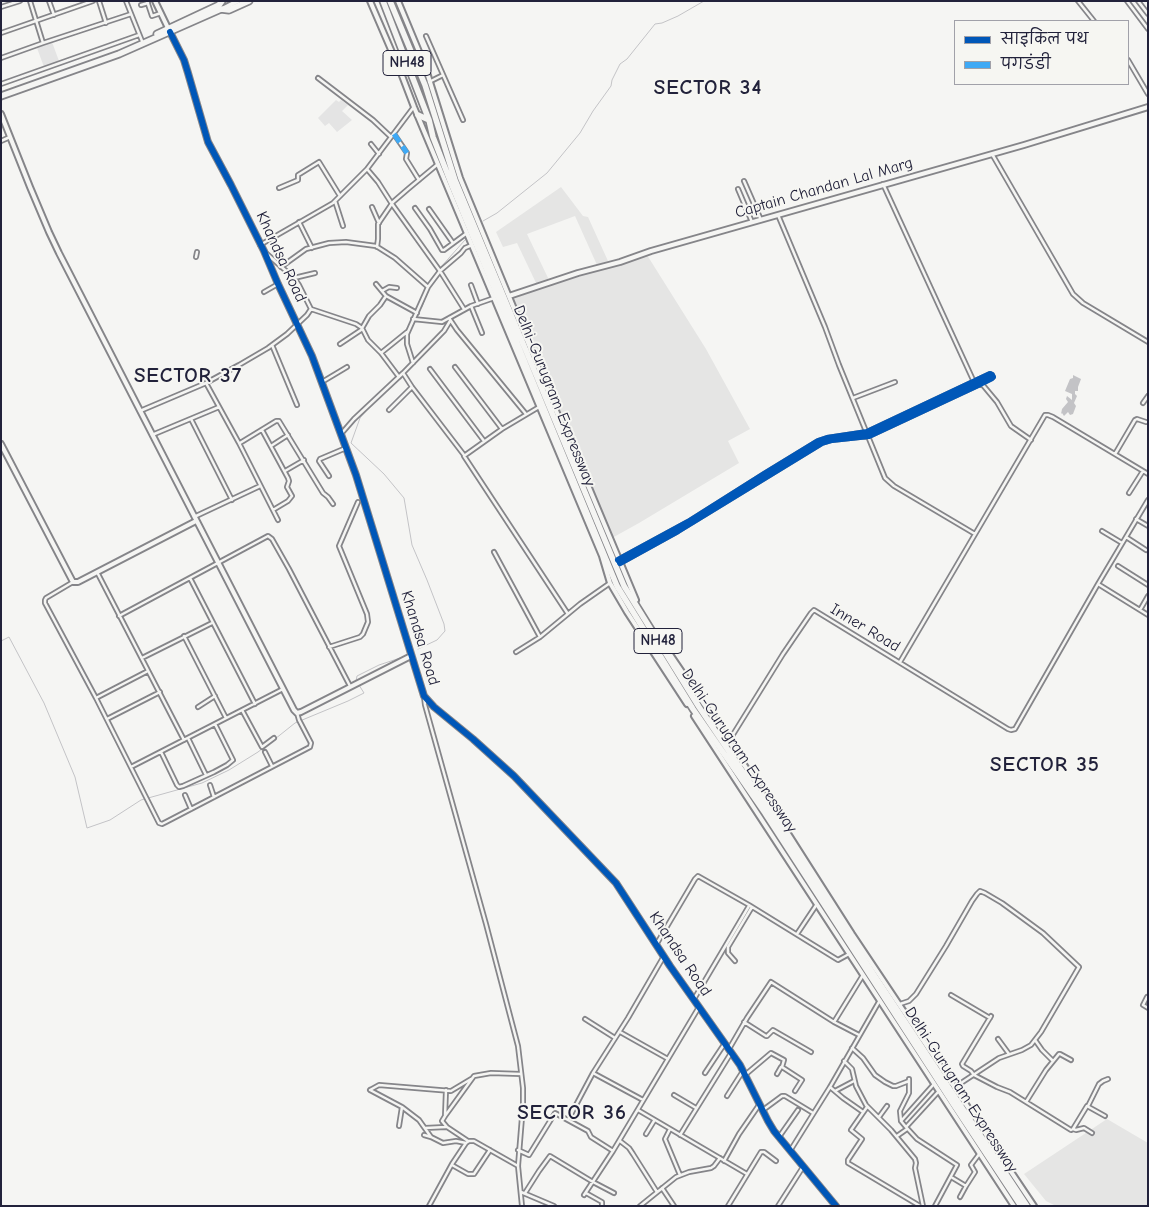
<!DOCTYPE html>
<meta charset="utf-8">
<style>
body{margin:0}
#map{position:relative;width:1149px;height:1207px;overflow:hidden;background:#f5f5f3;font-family:"Comic Neue","Playpen Sans Deva",sans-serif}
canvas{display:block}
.frame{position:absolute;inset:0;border:2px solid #22223b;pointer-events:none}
.legend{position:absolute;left:954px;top:20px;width:175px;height:65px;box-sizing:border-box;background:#f6f6f2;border:1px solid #a1a1a9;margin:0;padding:6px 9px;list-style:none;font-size:15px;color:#22223b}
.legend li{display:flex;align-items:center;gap:10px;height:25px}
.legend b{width:25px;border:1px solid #a1a1a9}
</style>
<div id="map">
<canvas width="1149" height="1207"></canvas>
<div class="frame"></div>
<ul class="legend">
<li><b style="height:6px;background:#0057b8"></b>साइकिल पथ</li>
<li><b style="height:6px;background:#3fa9f5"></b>पगडंडी</li>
</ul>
</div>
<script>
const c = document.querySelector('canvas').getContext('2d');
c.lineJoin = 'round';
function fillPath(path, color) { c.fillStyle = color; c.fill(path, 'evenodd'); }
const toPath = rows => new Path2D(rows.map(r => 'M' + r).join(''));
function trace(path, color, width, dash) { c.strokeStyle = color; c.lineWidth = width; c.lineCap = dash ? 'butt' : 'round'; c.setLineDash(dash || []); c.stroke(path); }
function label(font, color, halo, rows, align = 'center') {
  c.font = font + ' "Comic Neue",sans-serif'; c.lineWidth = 4; c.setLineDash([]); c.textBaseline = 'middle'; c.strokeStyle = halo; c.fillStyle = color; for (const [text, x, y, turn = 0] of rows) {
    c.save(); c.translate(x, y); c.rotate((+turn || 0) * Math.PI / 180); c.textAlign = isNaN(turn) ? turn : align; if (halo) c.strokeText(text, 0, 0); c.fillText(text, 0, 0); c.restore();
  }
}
fillPath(toPath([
 [561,187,583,216,588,217,608,261,597,265,575,216,527,234,549,280,537,285,517,243,503,247,496,232],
 [647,255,706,349,750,429,728,441,739,463,639,523,612,538,579,456,582,455,580,446,574,448,539,361,528,331,513,298,601,269],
 [1107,1119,1148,1143,1148,1206,1056,1206,1046,1201,1024,1174]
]), '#e5e5e4');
fillPath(toPath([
 [52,42,59,61,44,67,37,48],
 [336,100,339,102,341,100,348,105,342,111,352,120,337,132,329,123,325,126,318,118]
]), '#e4e4e4');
fillPath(toPath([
 [1073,375,1081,379,1078,387,1078,391,1075,391,1075,394,1077,396,1074,403,1076,406,1073,414,1070,415,1068,412,1064,416,1062,413,1061,414,1062,409,1068,402,1066,399,1067,396,1072,400,1072,394,1065,391,1070,379,1073,378]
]), '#c3c3c6');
trace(toPath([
 [483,221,497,213,547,173,580,133,593,111,611,86,612,80,620,64,627,59,655,24,662,23,678,16,704,1],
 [436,274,440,268,465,240],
 [418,312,422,307,427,293],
 [374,402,360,418,351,443,384,474,404,498,412,545,427,580,444,624,445,631,437,640,418,649],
 [1,641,9,637,44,703,75,777,87,828,110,820,141,800,202,783,229,770,258,752,272,741],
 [356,681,357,676,379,665,400,658],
 [275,739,295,723,348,701,364,693,359,685]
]), '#c3c3c6', 1);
const street = toPath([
 [30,1,43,43],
 [49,1,54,15],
 [99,1,106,23],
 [126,1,142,41],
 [147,1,152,16,161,13],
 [1078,1,1094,21],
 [1127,1,1148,29],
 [1138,1,1148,14],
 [141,5,148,3],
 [1,7,20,1],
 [1,33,93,1],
 [426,36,463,120],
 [1,58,43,43,131,14],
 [1128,60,1148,94],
 [318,78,373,120,391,137],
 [429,82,443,75],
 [1,84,139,35],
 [394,134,407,153,406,159,419,180],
 [1,141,10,137],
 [371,144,379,154],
 [992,154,1073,294,1083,303,1148,342],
 [367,169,378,182,392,204,440,271,464,309],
 [744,181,761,220],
 [883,184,974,382],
 [279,188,298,180,298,175,319,162,340,196],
 [738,189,752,222],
 [335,201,343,226],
 [372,207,379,223],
 [415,208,430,229,442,250,444,250,467,233],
 [429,209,453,243],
 [778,215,825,327,839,365,885,478,894,486,975,534],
 [299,222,312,248],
 [260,245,333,203,367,169,413,108],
 [377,247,378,239,378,224,393,202,408,189,438,164],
 [267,254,294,278,299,285,311,309,356,324,362,328,368,340,381,353,399,377],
 [196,257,197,252],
 [281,267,306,249,329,243,346,242,376,246,395,258,428,287],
 [294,278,315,273],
 [376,284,386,296,417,313],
 [471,285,478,304],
 [382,291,389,287,397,288],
 [264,292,278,284],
 [471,306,482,333],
 [449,318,457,330,526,414],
 [413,319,442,322,471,306,494,298],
 [340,344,361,330,369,316,380,305,386,296],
 [272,345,297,405],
 [381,353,407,332],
 [413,363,407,344,407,334,428,287,440,271,461,253,465,248,472,245],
 [455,367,502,429],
 [430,369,484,441],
 [403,373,412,387,464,455],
 [322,382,347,367],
 [206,383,239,443,278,520],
 [982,384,997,402,1011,426,1031,440],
 [853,398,895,382],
 [1143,403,1148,396],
 [539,407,502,429,464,456,568,614],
 [389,410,412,387],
 [140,411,206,383,239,365,268,348,287,334,307,315,311,309],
 [191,419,232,500],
 [262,430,288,478,289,481,287,487,292,496,288,501,273,510],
 [341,434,354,419,403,373,444,331,450,321],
 [152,435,219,407],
 [240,443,276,421,279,421,323,493,328,497,333,504],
 [271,446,288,435],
 [1115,454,1135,420,1137,419,1146,422],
 [285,471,304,460],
 [329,476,319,461,320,459,346,448],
 [1129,493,1143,471],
 [194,517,260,486],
 [1136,519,1148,526],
 [1102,531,1122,543],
 [1126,537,1146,550],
 [494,552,540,637],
 [618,560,688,522,764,474,818,441,827,438,867,432,990,374,992,375,993,377,992,378,976,386,869,436,832,440,822,443,678,531,620,563],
 [1118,566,1148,585],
 [97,572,184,740],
 [190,578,255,704],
 [73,582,46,598,45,600,45,603,96,698,159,823,162,824,166,822,310,747,311,743,299,720,297,713],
 [1098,584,1148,615],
 [1140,610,1148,596],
 [119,616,268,536,272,539,289,569,350,686],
 [184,636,226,718],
 [329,647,360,637,363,634,368,622,367,614,339,546,358,502],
 [516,652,540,637,580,604,610,583],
 [142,658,212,623],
 [900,662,1045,415,1048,415,1053,417,1148,474],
 [424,697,425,705,486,924,518,1046,523,1088,523,1105,518,1166,522,1206],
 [96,698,148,671],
 [198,707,215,696],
 [242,710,262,747,274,738],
 [107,719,160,692],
 [188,738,206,775],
 [729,741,783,654,811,613,814,610,1008,729,1011,730,1015,729,1098,584,1148,500],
 [161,752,177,785,179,787,183,786,214,772,227,765,233,760,215,724],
 [265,752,272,766],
 [131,767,283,689],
 [210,785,214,797],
 [185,795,191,809],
 [797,934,817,904],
 [656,945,695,879,698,876,749,905,838,960,849,954],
 [735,961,728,953,728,947,752,907],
 [951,995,990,1018],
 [1147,997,1143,1005,1148,1008],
 [694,999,749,906],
 [900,1004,909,1001,916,994,946,946,972,901,977,894,980,891,985,893,1002,903,1043,933,1079,967,1041,1032,1031,1045,1022,1050,999,1058,955,1087],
 [991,1016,962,1064,963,1066,971,1071,974,1075,997,1087,1010,1092,1071,1130,1073,1129,1087,1106,1105,1116],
 [585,1019,615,1038],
 [744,1022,766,1036,767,1036,773,1030,811,1052],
 [834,1022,863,975],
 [620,1032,668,1059],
 [998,1039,1009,1054],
 [1035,1040,1042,1050,1053,1061],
 [852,1048,863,1058,875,1075,885,1082,893,1086,896,1086,909,1081],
 [729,1049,747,1018,771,982,834,1022,859,1035],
 [844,1061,852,1069,856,1086,866,1105,891,1130,915,1159,916,1163,915,1168,923,1206],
 [593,1073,643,1100],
 [705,1073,725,1043],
 [777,1074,781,1067],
 [745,1075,771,1053,784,1060,782,1067,802,1080,795,1091],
 [934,1084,901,1121,906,1127,917,1139,957,1165,935,1206],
 [830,1087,843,1098,863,1112],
 [370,1090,379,1085,451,1091,471,1079],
 [370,1090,402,1107,419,1120,431,1137,424,1135],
 [835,1091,854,1081],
 [674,1095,696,1108],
 [727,1096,743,1071],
 [1026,1102,1046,1070,1059,1054,1060,1054,1071,1060],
 [1088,1106,1099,1084,1103,1081,1108,1079],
 [867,1107,851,1130,862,1139,848,1160,848,1163,920,1206],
 [638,1110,747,1174],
 [763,1110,782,1096,785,1096,813,1113],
 [445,1116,446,1090],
 [879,1117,887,1106],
 [568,1120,593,1073,628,1018,664,956],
 [901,1121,900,1111,909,1093,909,1079],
 [399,1126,402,1107],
 [907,1126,939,1091],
 [425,1128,446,1127],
 [670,1129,665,1139,680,1175],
 [1073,1129,1076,1130,1084,1128,1092,1133],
 [646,1134,654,1121],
 [680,1135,731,1053],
 [897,1136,907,1129],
 [431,1137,443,1143,456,1141,466,1143],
 [779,1137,798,1110],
 [468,1141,447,1127,442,1121,445,1116,474,1076,491,1073,521,1074],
 [620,1141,629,1148,633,1154,657,1192],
 [518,1150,529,1155,555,1113,588,1131,591,1137,613,1151],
 [790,1151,830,1087,880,1000],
 [724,1161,739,1134,759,1105],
 [452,1165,468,1174,474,1174,490,1150],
 [951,1177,966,1186,975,1172,971,1165,980,1153],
 [662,1188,674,1206],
 [521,1192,554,1206],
 [525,1193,539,1171,550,1156,593,1182,614,1193],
 [586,1193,602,1202,602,1206],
 [584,1195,613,1151,699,1007],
 [960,1197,966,1186],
 [429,1206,452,1164,466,1143,469,1141,474,1141,518,1166],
 [640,1206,676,1177,689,1172,711,1168,714,1166,720,1158],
 [728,1206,761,1152,764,1152,776,1161],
 [778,1206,803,1167]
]);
const secondary = toPath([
 [155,1,168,28],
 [370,1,401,73,414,107,602,556,610,583,627,612,687,704],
 [398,1,425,66,460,178,557,413,572,451,577,459,636,600],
 [222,9,238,1],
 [170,32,184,60,188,73,208,142,231,185,264,251,278,284,312,356,356,475,424,696,434,707,473,739,514,776,616,883,670,966,740,1065,768,1121,774,1131,836,1206],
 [1,114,30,187,49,232,59,253,294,710,297,713,301,712,411,656],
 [509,296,578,273,620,262,651,251,1024,145,1148,107],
 [1,444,73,582,78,582,196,521],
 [659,638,729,741,852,934,1034,1206],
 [694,716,1014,1206]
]);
const highway = toPath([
 [383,1,429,120,433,137,451,183,617,586,693,709,765,813,954,1105,1021,1206],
 [390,1,425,85,455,180,624,586,699,707,770,812,874,975,1027,1206],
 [157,34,219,5,222,1],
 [1,96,119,54,221,9,229,10,249,1],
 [418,115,429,120]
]);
trace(street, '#858589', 6);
trace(secondary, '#858589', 8);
trace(highway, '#858589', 9);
trace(street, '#f5f5f3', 2.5);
trace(secondary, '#f5f5f3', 4);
trace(highway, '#f5f5f3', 5.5);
trace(toPath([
 [394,134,407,153]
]), '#3fa9f5', 5, [10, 5]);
trace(toPath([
 [170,32,184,60,188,73,208,142,231,185,264,251,278,284,312,356,356,475,424,696,434,707,473,739,514,776,616,883,670,966,740,1065,768,1121,774,1131,836,1206],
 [618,560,688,522,764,474,818,441,827,438,867,432,990,374,992,375,993,377,992,378,976,386,869,436,832,440,822,443,678,531,620,563]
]), '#0057b8', 6);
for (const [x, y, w] of [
 [407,63,48],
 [658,641,48]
]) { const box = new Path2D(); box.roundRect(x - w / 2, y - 12.5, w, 25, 4); c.fillStyle = '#f6f6f2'; c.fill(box); trace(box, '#22223b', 1); }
label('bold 15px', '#22223b', null, [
 ["NH48",407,63],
 ["NH48",658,641]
]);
label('16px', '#22223b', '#f6f6f2', [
 ["Captain Chandan Lal Marg",824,188,-16],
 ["Khandsa Road",281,257,65],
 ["Delhi-Gurugram Expressway",554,396,68],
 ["Inner Road",865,628,31],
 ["Khandsa Road",420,638,73],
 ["Delhi-Gurugram Expressway",739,751,56],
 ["Khandsa Road",680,954,56],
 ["Delhi-Gurugram Expressway",961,1090,57]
]);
c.letterSpacing = '1px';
label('bold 21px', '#22223b', '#f6f6f2', [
 ["SECTOR 34",708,88],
 ["SECTOR 37",188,376],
 ["SECTOR 35",1045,765],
 ["SECTOR 36",572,1113]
]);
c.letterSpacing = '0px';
</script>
